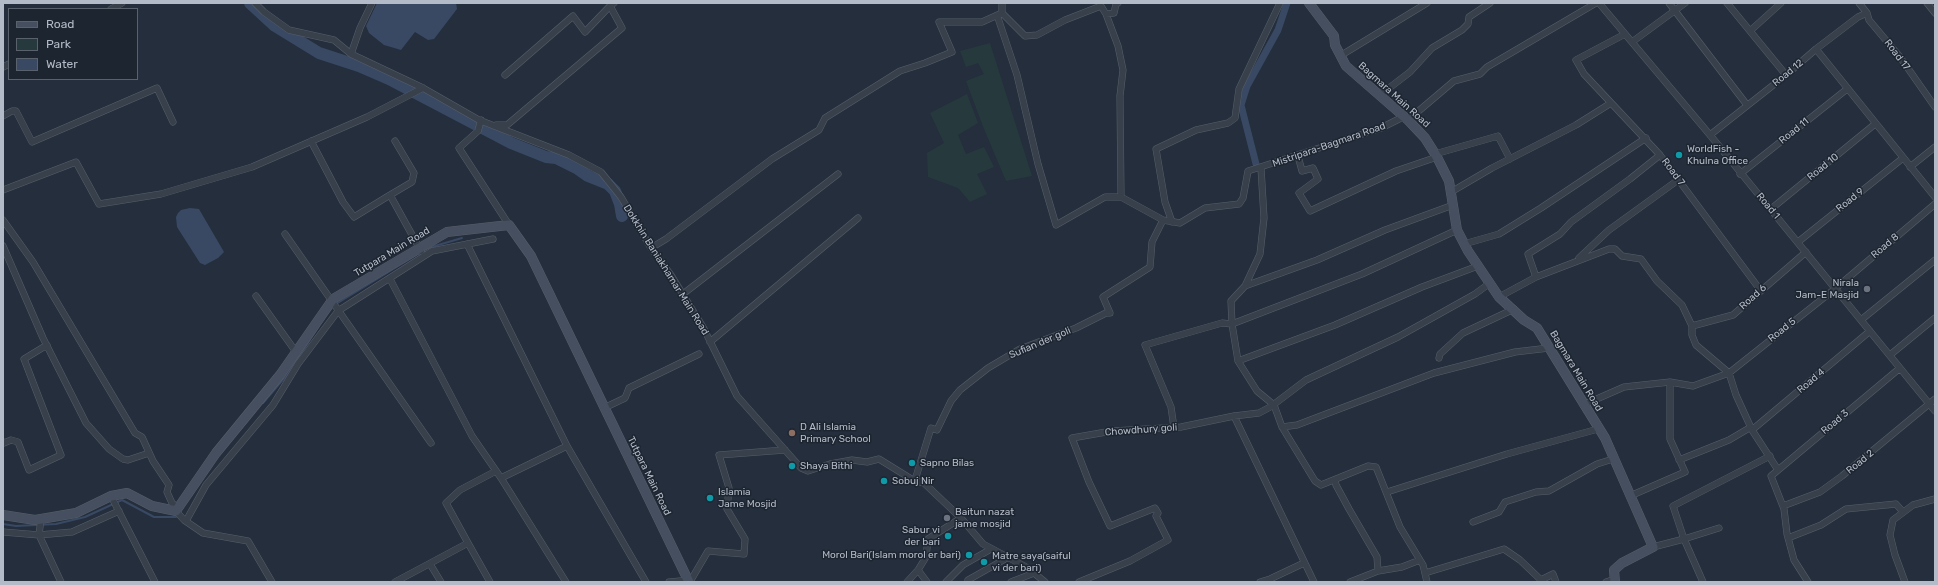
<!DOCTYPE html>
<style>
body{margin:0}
#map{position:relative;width:1938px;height:585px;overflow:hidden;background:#242e3c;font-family:Rubik,sans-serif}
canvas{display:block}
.frame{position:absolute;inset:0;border:4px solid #b4bbc8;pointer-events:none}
.legend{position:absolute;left:8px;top:8px;width:130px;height:72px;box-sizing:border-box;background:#1d2531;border:1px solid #59616d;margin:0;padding:5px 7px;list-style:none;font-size:12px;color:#b4bbc8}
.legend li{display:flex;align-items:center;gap:8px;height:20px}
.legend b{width:20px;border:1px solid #59616d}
</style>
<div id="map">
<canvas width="1938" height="585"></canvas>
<div class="frame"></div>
<ul class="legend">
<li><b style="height:5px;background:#464f5f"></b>Road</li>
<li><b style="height:11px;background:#263a3d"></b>Park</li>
<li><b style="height:11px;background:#394963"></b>Water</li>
</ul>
</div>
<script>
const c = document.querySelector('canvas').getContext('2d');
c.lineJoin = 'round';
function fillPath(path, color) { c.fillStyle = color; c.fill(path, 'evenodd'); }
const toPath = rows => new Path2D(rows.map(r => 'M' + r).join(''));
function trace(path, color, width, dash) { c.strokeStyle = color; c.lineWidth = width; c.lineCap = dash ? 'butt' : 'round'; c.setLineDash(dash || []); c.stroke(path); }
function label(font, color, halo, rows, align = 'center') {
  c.font = font + ' Rubik,sans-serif'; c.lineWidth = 3; c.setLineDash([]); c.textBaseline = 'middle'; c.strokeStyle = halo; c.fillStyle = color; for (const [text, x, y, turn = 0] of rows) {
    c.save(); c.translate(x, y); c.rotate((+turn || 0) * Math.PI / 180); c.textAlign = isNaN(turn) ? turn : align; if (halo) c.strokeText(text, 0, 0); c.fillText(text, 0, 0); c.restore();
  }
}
fillPath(toPath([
 [990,43,1032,176,1006,181,984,129,966,81,984,74,978,63,966,67,960,51],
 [967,94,978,123,958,135,966,154,984,147,994,167,977,174,987,194,970,202,958,188,928,177,927,153,944,143,930,113]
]), '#263a3d');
fillPath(toPath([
 [377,3,456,3,457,9,434,39,428,40,415,32,401,50,384,45,369,33,366,26],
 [190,208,199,209,224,252,218,258,205,265,200,263,177,227,176,217,178,213,181,210]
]), '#394963');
trace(toPath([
 [336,304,428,248,462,238],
 [263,403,287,375,319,326],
 [3,524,16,526,56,524,85,517,122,500,154,517,176,517,177,514]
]), '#394963', 2);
trace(toPath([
 [1256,164,1241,105,1247,86,1278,30,1287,3]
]), '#394963', 7);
trace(toPath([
 [250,3,275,26,319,53,359,66,389,79,511,143,546,157,556,158,578,169,588,176,608,184,615,191,620,204,622,216]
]), '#394963', 12);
const street = toPath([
 [255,3,264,12,289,30,334,40,351,54,423,88,479,120,569,155,601,172,621,197,651,248,671,275,703,327,737,396,801,468,808,471,830,464,852,460,867,462,879,459,913,480,924,483,961,518,983,544,1028,568,1045,582],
 [1002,3,1002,13],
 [1599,3,1710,135,1935,411],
 [1669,3,1747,105],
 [1727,3,1786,75],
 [1859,3,1867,13,1869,20,1900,57,1935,107],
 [1927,3,1935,13],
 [111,9,122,3],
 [1106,14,1118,46,1123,70,1120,96,1121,197],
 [997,15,1017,75,1038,164,1056,225,1105,197,1121,197,1163,220,1180,223,1205,208,1239,204,1243,198,1248,171,1381,128,1401,118,1408,120,1454,81,1480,74,1487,67,1596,3],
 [1750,31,1781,3],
 [1625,34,1576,60,1584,74,1660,155,1761,291],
 [1632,42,1685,3],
 [1816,49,1935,197],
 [351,54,360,28,372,3],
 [1340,56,1427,3],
 [3,67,9,64],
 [505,75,573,16,585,32,610,6],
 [1380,95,1410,72,1432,48,1462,30,1468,24,1469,17,1490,3],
 [3,116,12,111,16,111,32,142,157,88,173,122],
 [481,120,478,131,459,148,509,225],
 [496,125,507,125,622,28,610,6,614,3],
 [1710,135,1786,75,1816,49,1858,17,1867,13],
 [311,141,343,202,354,217,390,195],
 [395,141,414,173,412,182,390,195,421,251],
 [1435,154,1498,136,1510,159],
 [1298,156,1302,171,1313,168,1318,179,1299,193,1310,211,1396,171,1437,157],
 [1910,167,1935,147],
 [1261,168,1264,218,1260,254,1245,286,1231,301,1232,324,1238,361,1257,391,1274,405,1282,427,1315,481,1321,485,1368,466,1376,467,1400,527,1423,565,1427,582],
 [1740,174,1847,89],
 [3,190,76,162,99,204,161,194,252,167,367,117,423,88],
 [1451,192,1492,168,1576,125,1611,103],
 [1771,209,1875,124],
 [3,220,33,262,135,433,142,437,153,461,169,485,167,492,172,503,177,507],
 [1172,222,1165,202,1156,149,1196,130,1228,123,1235,118,1239,89,1280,3],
 [285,234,431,443],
 [1798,242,1903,158],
 [467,244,567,446,646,582],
 [1464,244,1499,234,1541,208,1646,138],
 [3,246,43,338,86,423,109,449,123,459,128,460,149,453],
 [651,248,666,239,772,159,819,130,825,118,900,71,925,63,952,52,939,22,982,22,1002,13,1025,36,1037,35,1065,20,1101,6,1106,14,1114,13,1116,4,1118,3],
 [1579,258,1609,230,1678,180],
 [1536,277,1528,254,1560,234,1571,222,1630,179,1660,155],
 [390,279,472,436,501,478],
 [1245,286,1317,260,1385,230,1453,205],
 [683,294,838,174],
 [256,296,296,352],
 [1499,297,1536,277,1609,249,1615,249,1622,256,1641,259,1657,281,1682,305,1692,326,1692,335,1696,345,1729,373,1736,395,1752,430,1778,470],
 [1861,320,1935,260],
 [1692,326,1733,315,1806,252],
 [710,342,858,218],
 [1890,355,1935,318],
 [1439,358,1440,354,1463,333,1514,309],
 [1238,361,1335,325,1422,287,1478,266],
 [1273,405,1306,380,1398,337,1475,294,1490,283],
 [1583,405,1624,387,1670,382,1693,386,1729,373,1836,288,1935,204],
 [604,408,625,398,629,388,699,354],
 [1234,416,1314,582],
 [1282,427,1297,425,1434,373,1515,352,1549,348],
 [1174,428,1171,407,1145,345,1222,323,1232,324,1362,274,1457,230],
 [1752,430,1870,331],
 [3,442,4,443,11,440,18,442,29,470,61,455,24,359,47,345],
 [1679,460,1729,440,1751,427],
 [915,480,931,428,937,430,951,401,960,390,988,368,1020,349,1076,328,1106,313,1110,313,1103,297,1150,267,1152,242,1163,220],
 [1335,480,1336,485,1349,509,1377,557,1378,571],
 [1387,492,1507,454,1598,429],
 [111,496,155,582],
 [1630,496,1685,472,1670,439,1670,382],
 [1783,506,1820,492,1842,476,1935,399],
 [176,511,184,520,203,533,248,541,272,582],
 [41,519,39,535,61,582],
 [186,521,206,485,273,405,298,364,338,311,432,251,493,239],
 [1473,522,1499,512,1505,502,1536,492,1549,491,1597,464,1613,459],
 [1719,528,1684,539,1673,506,1770,456],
 [3,532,39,535,72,532,119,511],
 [1788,538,1821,525,1846,509,1896,504,1903,512],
 [468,543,490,582],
 [1653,547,1684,539,1703,582],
 [430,564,441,582],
 [918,570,927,582],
 [1425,573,1504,549,1520,560,1541,580,1553,574,1556,582],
 [968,580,1007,558],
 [395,582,468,543,446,503,460,490,496,471],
 [566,582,501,478,567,446],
 [669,582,691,580,708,551,744,554,745,539,727,509,729,488,719,455,785,450],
 [907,582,918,570,926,557,928,539,961,518],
 [946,582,963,565,991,549],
 [1011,582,1034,573],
 [1079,582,1130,561,1168,540,1156,516,1158,513,1155,508,1110,526,1089,482,1072,438,1112,431,1181,427,1234,416,1259,413,1274,405],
 [1260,582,1270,579,1304,563],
 [1350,582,1378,571,1402,567,1420,560],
 [1606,582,1615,579],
 [1808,582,1794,560,1787,534,1784,509,1771,476,1900,368],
 [1905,582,1895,555,1890,535,1893,520,1913,505,1935,499]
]);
const secondary = toPath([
 [1309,3,1334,36,1335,45,1346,66,1408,120,1425,138,1437,157,1449,181,1457,230,1468,251,1499,297,1524,320,1537,328,1605,438,1653,547,1622,563,1614,570,1615,582],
 [3,515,35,520,76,513,111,496,127,493,152,506,176,511,216,453,280,375,333,299,447,232,509,225,531,256,689,582]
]);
trace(street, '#565e6a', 7);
trace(secondary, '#565e6a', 10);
trace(street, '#38404c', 6);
trace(secondary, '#464f5f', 9);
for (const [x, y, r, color] of [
 [1679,155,4,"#0f9aa8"],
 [1867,289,4,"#6b7280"],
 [792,433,4,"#8d6e63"],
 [912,463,4,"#0f9aa8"],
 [792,466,4,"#0f9aa8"],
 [884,481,4,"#0f9aa8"],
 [710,498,4,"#0f9aa8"],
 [947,518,4,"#6b7280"],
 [948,536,4,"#0f9aa8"],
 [969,555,4,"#0f9aa8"],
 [984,562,4,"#0f9aa8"]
]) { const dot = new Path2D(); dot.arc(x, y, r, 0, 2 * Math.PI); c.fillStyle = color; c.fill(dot); trace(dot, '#1d2531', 1.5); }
label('10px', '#b4bbc8', '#1d2531', [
 ["Road 17",1897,55,53],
 ["Road 12",1788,73,-39],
 ["Bagmara Main Road",1394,95,42],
 ["Road 11",1794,131,-39],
 ["Mistripara-Bagmara Road",1329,145,-19],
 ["Road 10",1823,167,-39],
 ["Road 7",1673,172,53],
 ["Road 9",1850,200,-39],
 ["Road 1",1768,206,50],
 ["Road 8",1885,246,-40],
 ["Tutpara Main Road",392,252,-31],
 ["Dokkhin Baniakhamar Main Road",666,270,58],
 ["Road 6",1753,297,-42],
 ["Road 5",1782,330,-38],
 ["Sufian der goli",1040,343,-23],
 ["Bagmara Main Road",1576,371,59],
 ["Road 4",1811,381,-40],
 ["Road 3",1835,422,-40],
 ["Chowdhury goli",1141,430,-4],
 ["Road 2",1860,462,-39],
 ["Tutpara Main Road",649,476,64]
]);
label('10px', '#b4bbc8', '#1d2531', [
 ["WorldFish -",1687,149],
 ["Khulna Office",1687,161],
 ["Nirala",1859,283,"right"],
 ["Jam-E Masjid",1859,295,"right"],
 ["D Ali Islamia",800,427],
 ["Primary School",800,439],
 ["Sapno Bilas",920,463],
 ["Shaya Bithi",800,466],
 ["Sobuj Nir",892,481],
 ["Islamia",718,492],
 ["Jame Mosjid",718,504],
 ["Baitun nazat",955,512],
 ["jame mosjid",955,524],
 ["Sabur vi",940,530,"right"],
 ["der bari",940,542,"right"],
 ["Morol Bari(Islam morol er bari)",961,555,"right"],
 ["Matre saya(saiful",992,556],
 ["vi der bari)",992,568]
], 'left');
</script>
